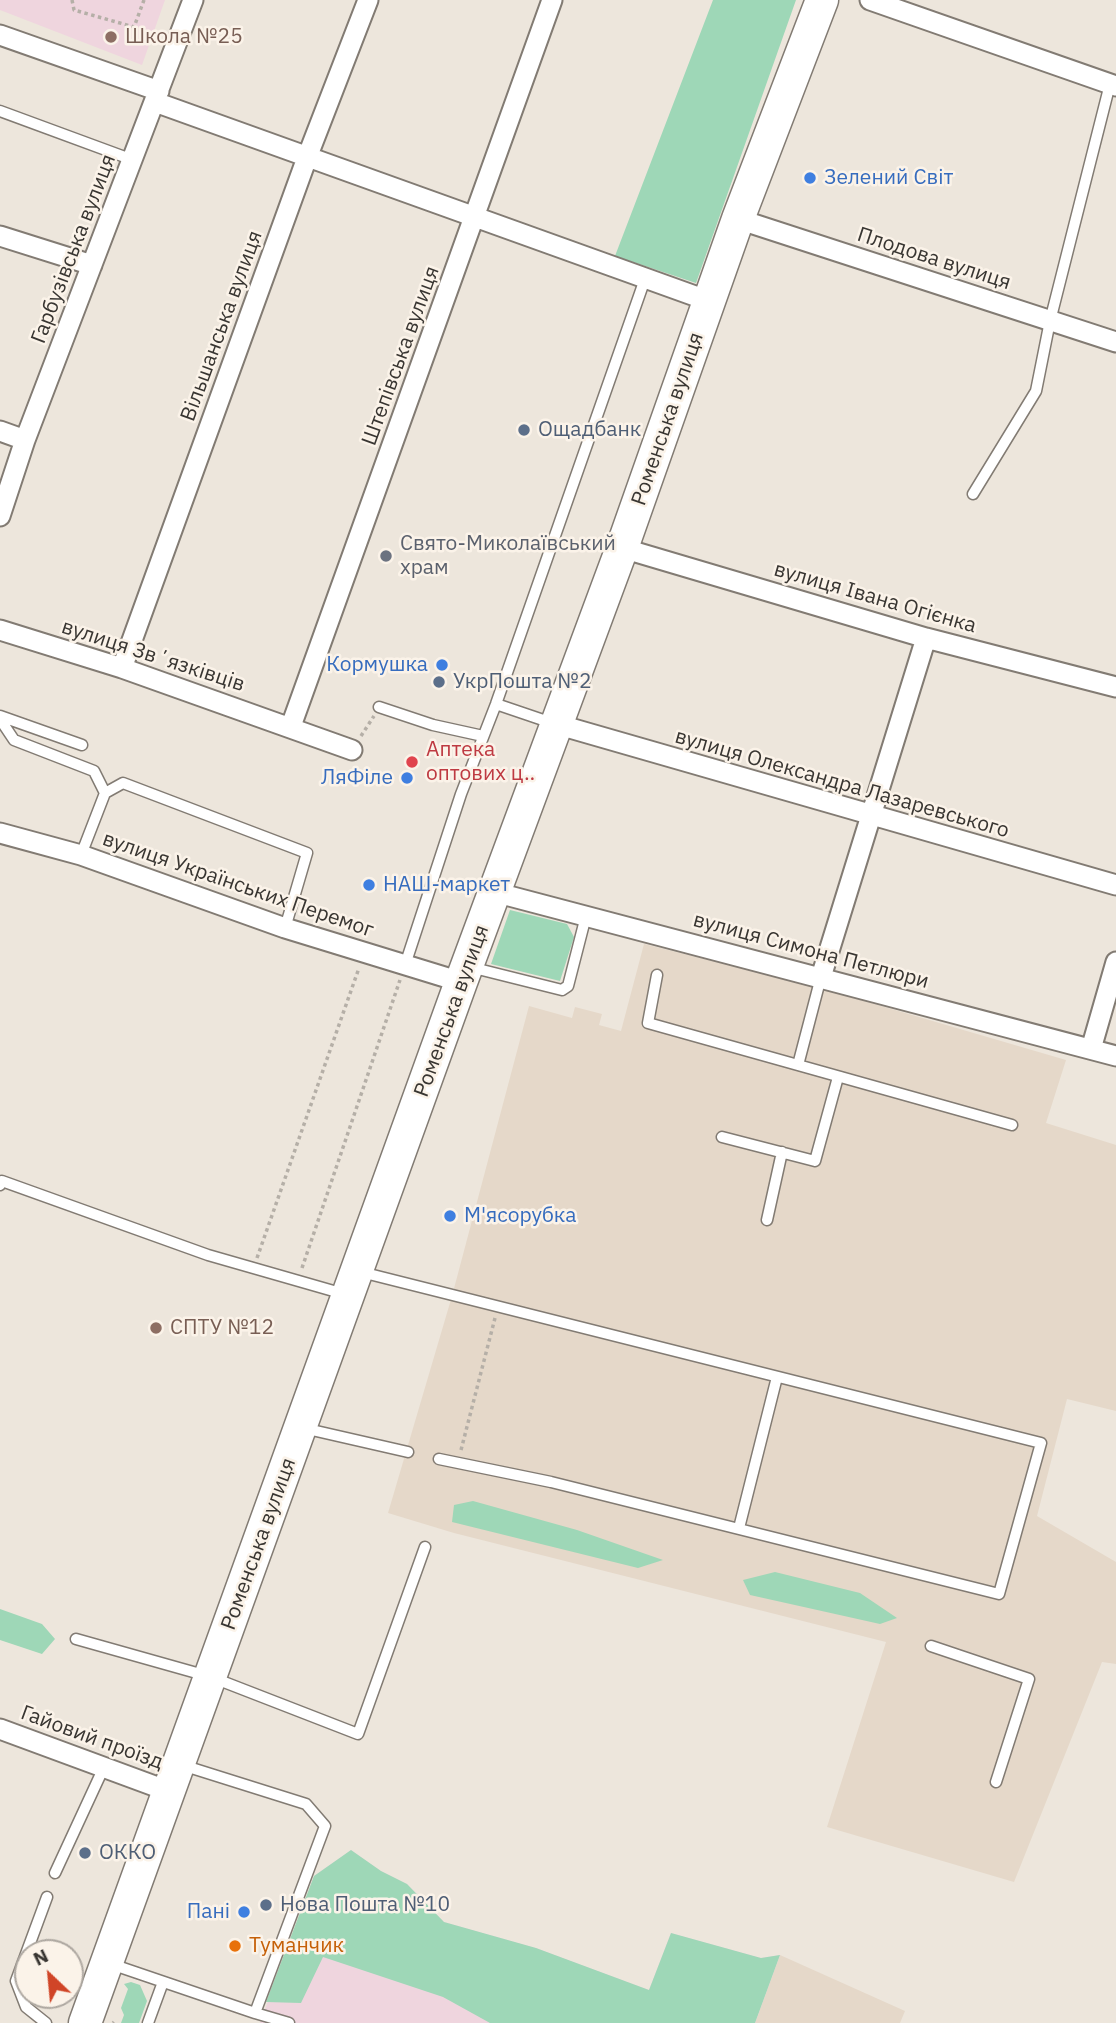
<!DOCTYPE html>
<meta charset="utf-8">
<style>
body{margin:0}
#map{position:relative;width:1116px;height:2023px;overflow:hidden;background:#ede6dc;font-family:"IBM Plex Sans",sans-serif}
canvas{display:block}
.north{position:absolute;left:14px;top:1939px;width:70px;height:70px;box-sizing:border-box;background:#fbf3e9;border:2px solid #ada7a0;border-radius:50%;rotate:334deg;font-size:19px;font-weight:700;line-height:28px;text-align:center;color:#393632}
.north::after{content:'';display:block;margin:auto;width:24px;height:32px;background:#d04527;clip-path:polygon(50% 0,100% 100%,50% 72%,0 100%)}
</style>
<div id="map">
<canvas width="1116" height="2023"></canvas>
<div class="north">N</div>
</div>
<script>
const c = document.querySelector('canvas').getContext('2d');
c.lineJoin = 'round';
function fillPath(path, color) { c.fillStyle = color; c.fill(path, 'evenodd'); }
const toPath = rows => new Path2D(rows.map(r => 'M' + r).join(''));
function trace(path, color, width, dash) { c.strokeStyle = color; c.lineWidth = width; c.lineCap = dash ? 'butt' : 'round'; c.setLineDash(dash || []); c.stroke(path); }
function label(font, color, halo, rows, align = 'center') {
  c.font = font + ' "IBM Plex Sans",sans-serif'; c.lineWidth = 5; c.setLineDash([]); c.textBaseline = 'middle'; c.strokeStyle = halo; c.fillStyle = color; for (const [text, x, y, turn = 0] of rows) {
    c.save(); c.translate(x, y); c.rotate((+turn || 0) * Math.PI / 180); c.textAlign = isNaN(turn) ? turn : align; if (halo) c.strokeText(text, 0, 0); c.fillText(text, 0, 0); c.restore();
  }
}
fillPath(toPath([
 [644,944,806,984,1066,1060,1046,1123,1116,1145,1116,1411,1067,1399,1037,1516,1116,1562,1116,1664,1102,1662,1014,1882,827,1827,886,1642,454,1533,388,1513,452,1296,529,1006,572,1018,575,1007,602,1014,599,1025,621,1031],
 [780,1955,905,2011,900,2023,755,2023]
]), '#e5d8c9');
fillPath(toPath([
 [0,0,165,0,142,65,0,10],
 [351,1850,381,1871,407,1884,444,1922,536,1948,649,1990,671,1933,761,1958,780,1955,755,2023,260,2023,314,1876]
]), '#efd5de');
fillPath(toPath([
 [713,0,796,0,696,283,615,256],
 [510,910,567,924,574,937,560,981,491,964],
 [473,1501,577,1530,663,1560,638,1568,452,1522,454,1505],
 [775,1572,860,1593,897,1618,880,1624,750,1595,743,1580],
 [0,1609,42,1624,55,1639,42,1654,0,1640],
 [351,1850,381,1871,407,1884,444,1922,536,1948,649,1990,671,1933,761,1958,780,1955,755,2023,490,2023,443,1997,323,1957,301,2003,266,2002,314,1876],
 [131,1982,140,1985,147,2001,139,2023,121,2023,124,2015,121,2008,128,1989,124,1984]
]), '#9ed7b7');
const lane = toPath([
 [0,111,133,160],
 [973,494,1036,391,1050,321,1110,84],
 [496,704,552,723],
 [379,707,433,725,483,736],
 [0,716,82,745],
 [0,719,14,740,94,771,105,793],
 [81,855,105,793,123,783,307,853,285,928],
 [405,965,461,794,496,704,645,279],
 [470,967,562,990,568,986,586,916],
 [657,975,648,1023,1012,1125],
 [798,1065,821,977],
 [722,1137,815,1161,838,1077],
 [0,1185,2,1181,208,1255,344,1294],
 [767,1220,782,1152],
 [361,1272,1041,1443,999,1594,551,1482,439,1459],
 [303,1428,408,1452],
 [739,1528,777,1377],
 [76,1639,211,1677,358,1734,425,1547],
 [931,1646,1029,1679,996,1782],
 [55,1873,104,1767],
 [111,1964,255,2013,325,1826,306,1804,182,1765],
 [255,2013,289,2023],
 [46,2023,26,2007,16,1981,47,1897],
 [148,2023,163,1982]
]);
const street = toPath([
 [870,0,1116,86],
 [0,35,159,91],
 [155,102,709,301],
 [738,219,1116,342],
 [0,236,92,265],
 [0,431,25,440],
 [0,516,25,440,193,0],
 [622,548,926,638,1116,687],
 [0,630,122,668,352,750],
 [122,668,308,155,368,0],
 [556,724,1116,885],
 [291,726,552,0],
 [0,833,81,855,285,928,461,982],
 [494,892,1116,1056],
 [821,977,926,638],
 [1091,1049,1116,962],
 [0,1729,168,1791]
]);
const primary = toPath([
 [85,2023,461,982,622,548,738,219,822,0]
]);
trace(lane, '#827b73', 13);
trace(street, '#827b73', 23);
trace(primary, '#827b73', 35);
trace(toPath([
 [72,0,74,10,134,27,144,0],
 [361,736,374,716],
 [257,1258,359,968],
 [302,1268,400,980],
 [461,1450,495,1318],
 [113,2023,114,2022]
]), '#b5afa7', 3.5, [3.5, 3.5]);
trace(lane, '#fff', 10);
trace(street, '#fff', 19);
trace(primary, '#fff', 32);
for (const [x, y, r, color] of [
 [111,37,7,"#8d6e63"],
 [810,178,7,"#3f7fe0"],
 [524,430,7,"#5c6f8a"],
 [386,556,7,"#6b7280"],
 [442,665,7,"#3f7fe0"],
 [439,682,7,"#5c6f8a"],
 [412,762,7,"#e0444e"],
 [407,778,7,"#3f7fe0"],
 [369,885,7,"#3f7fe0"],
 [450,1216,7,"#3f7fe0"],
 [156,1328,7,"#8d6e63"],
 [85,1853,7,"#5c6f8a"],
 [266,1905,7,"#5c6f8a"],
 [244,1912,7,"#3f7fe0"],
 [235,1946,7,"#e8710a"]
]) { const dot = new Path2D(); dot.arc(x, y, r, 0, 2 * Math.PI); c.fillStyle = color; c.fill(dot); trace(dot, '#fbf3e9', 2.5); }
label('21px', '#785e54', '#fbf3e9', [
 ["Школа №25",125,37],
 ["СПТУ №12",170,1328]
], 'left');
label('21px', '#366cbe', '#fbf3e9', [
 ["Зелений Світ",824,178],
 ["Кормушка",428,665,"right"],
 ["ЛяФіле",393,778,"right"],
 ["НАШ-маркет",383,885],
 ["М'ясорубка",464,1216],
 ["Пані",230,1912,"right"]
], 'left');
label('21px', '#393632', '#fbf3e9', [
 ["Гарбузівська вулиця",74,249,-69],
 ["Плодова вулиця",934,259,18],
 ["Вільшанська вулиця",222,326,-70],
 ["Штепівська вулиця",401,356,-70],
 ["Роменська вулиця",668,419,-71],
 ["вулиця Івана Огієнка",875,598,16],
 ["вулиця Звʼязківців",153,656,18],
 ["вулиця Олександра Лазаревського",842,784,16],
 ["вулиця Українських Перемог",238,885,19],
 ["вулиця Симона Петлюри",811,951,15],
 ["Роменська вулиця",452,1011,-70],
 ["Роменська вулиця",259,1544,-70],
 ["Гайовий проїзд",92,1738,20]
]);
label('21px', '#4e5e75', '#fbf3e9', [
 ["Ощадбанк",538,430],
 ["УкрПошта №2",453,682],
 ["ОККО",99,1853],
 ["Нова Пошта №10",280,1905]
], 'left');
label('21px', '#5b616d', '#fbf3e9', [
 ["Свято-Миколаївський",400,544],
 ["храм",400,568]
], 'left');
label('21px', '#be3a42', '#fbf3e9', [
 ["Аптека",426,750],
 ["оптових ц..",426,774]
], 'left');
label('21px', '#c56008', '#fbf3e9', [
 ["Туманчик",249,1946]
], 'left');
</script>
